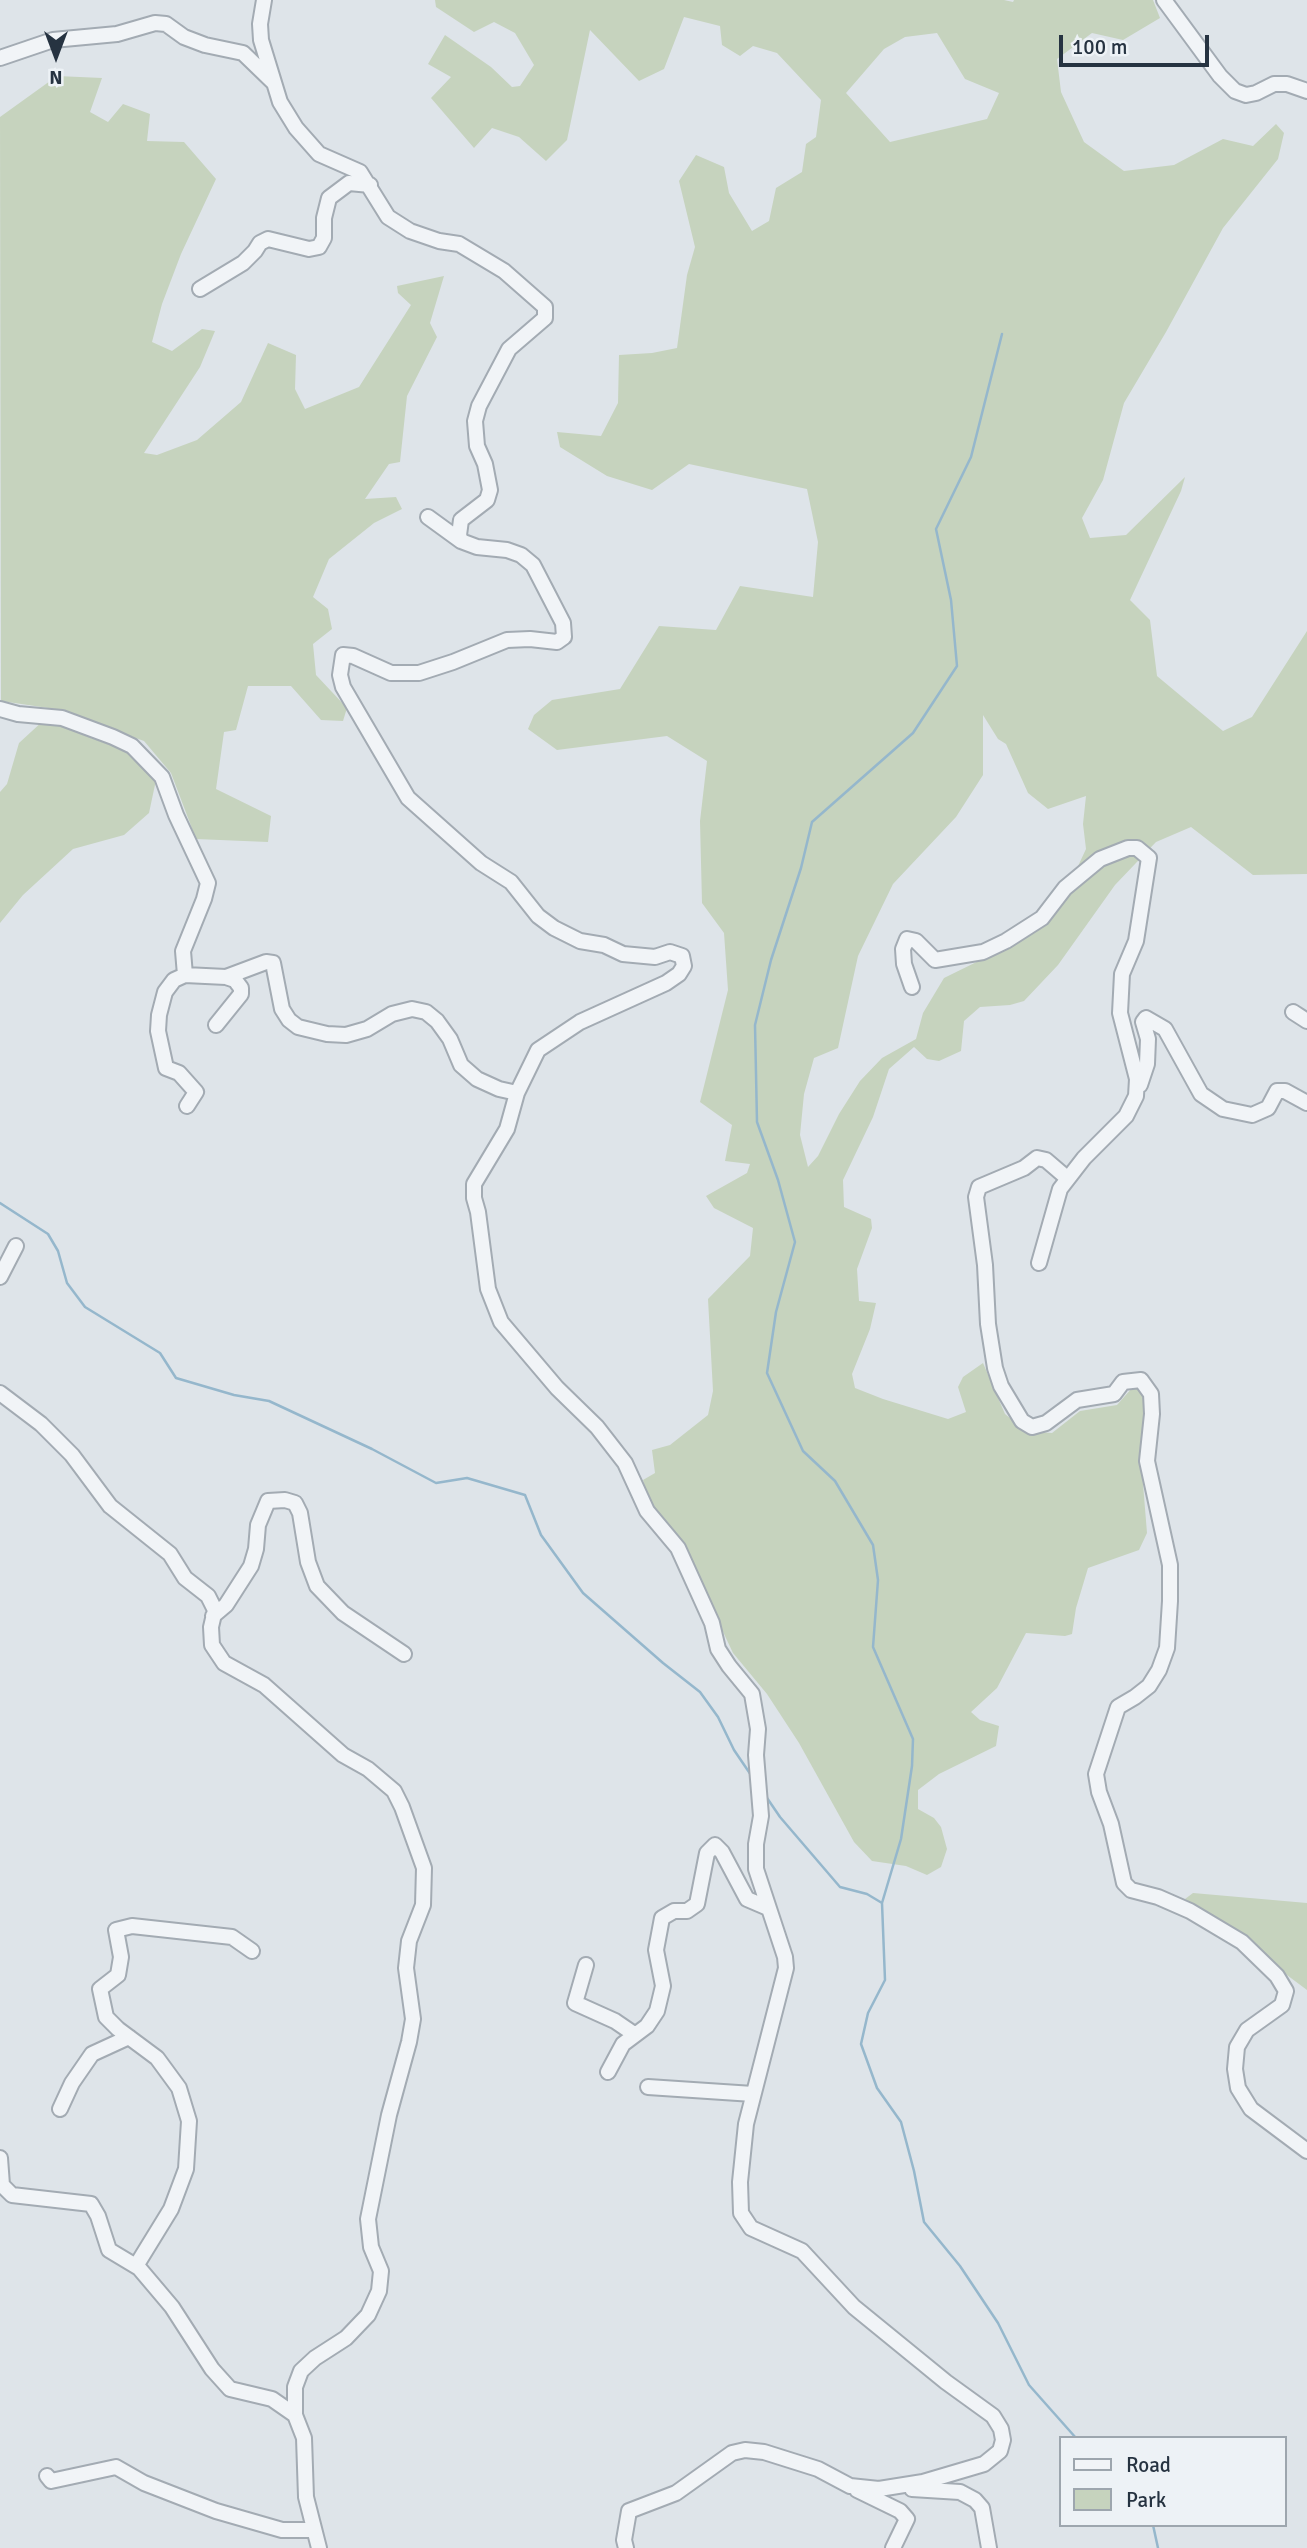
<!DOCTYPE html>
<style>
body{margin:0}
#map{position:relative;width:1307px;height:2548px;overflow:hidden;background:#dee4e9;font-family:Signika,sans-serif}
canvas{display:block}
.legend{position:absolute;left:1059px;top:2436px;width:228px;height:91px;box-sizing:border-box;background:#edf2f6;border:2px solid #9da6ae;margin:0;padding:9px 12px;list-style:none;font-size:21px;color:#263341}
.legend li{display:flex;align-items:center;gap:14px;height:35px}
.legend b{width:35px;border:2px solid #9da6ae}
.north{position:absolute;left:21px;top:21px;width:70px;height:70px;-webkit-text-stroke:5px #edf2f6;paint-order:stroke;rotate:180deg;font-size:19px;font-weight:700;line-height:28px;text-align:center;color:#263341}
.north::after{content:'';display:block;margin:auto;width:24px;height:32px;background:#263341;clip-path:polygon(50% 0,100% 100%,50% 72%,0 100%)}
.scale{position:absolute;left:1059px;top:35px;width:150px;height:32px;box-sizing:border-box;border:4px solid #263341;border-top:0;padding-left:9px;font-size:21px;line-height:24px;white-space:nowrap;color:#263341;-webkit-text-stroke:5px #edf2f6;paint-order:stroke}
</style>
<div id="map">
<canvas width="1307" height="2548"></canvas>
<ul class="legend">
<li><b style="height:9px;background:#f1f4f7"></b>Road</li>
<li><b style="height:19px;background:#c6d3be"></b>Park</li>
</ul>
<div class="north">N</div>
<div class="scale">100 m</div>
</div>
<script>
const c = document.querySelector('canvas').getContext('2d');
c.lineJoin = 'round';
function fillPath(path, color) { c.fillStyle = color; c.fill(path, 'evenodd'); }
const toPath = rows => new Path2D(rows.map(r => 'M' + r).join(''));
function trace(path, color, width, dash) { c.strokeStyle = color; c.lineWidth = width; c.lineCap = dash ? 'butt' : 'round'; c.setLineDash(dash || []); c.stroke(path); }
fillPath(toPath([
 [435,0,1004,0,1013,2,1014,0,1153,0,1160,18,1123,40,1092,33,1057,59,1061,92,1084,142,1124,171,1174,165,1223,139,1253,146,1276,124,1284,133,1278,159,1223,228,1166,332,1124,403,1103,480,1082,518,1090,538,1126,535,1185,477,1181,491,1130,600,1150,620,1157,676,1223,731,1252,717,1307,631,1307,874,1253,875,1191,827,1156,842,1115,885,1058,965,1024,1001,1010,1005,980,1007,964,1021,961,1051,939,1061,927,1059,914,1047,889,1069,873,1117,843,1180,844,1207,871,1219,872,1228,857,1269,859,1301,876,1303,870,1329,852,1374,855,1388,883,1399,948,1419,966,1412,958,1387,963,1377,983,1363,1005,1414,1026,1431,1052,1433,1080,1411,1117,1405,1132,1388,1141,1389,1145,1407,1140,1447,1147,1533,1139,1550,1088,1568,1076,1608,1072,1634,1065,1636,1026,1633,997,1688,971,1712,980,1720,999,1726,996,1746,939,1774,918,1790,918,1809,934,1818,941,1827,947,1849,941,1867,927,1875,906,1866,872,1861,854,1842,799,1743,767,1694,733,1653,679,1538,651,1506,643,1480,655,1473,652,1450,670,1445,708,1415,713,1391,708,1299,750,1256,753,1228,714,1208,706,1196,747,1173,750,1164,725,1161,732,1125,700,1102,728,990,724,933,702,903,700,821,707,761,667,736,557,750,528,729,534,715,552,700,620,689,659,626,716,630,740,586,813,597,818,542,807,489,689,464,652,490,607,476,560,447,557,432,601,436,618,403,619,355,652,353,677,348,687,275,695,247,679,181,696,155,724,167,729,193,752,231,769,221,776,188,802,172,806,144,816,137,821,100,777,53,753,46,740,56,722,45,720,26,684,17,664,69,639,81,590,30,567,140,546,161,519,137,492,128,474,148,431,98,451,77,428,64,445,35,491,67,512,87,520,86,534,65,515,33,494,22,474,32,436,7],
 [937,33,965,79,999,93,987,119,890,142,846,93,884,49,905,37],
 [983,715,998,739,1006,744,1028,793,1048,809,1086,796,1083,824,1086,849,1058,909,1042,925,1007,947,944,978,923,1013,916,1039,882,1058,860,1081,839,1114,818,1156,808,1167,800,1135,804,1094,814,1058,838,1048,858,956,893,884,956,817,983,775],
 [57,76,102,78,90,112,108,122,123,104,150,114,147,141,184,142,216,179,181,254,162,304,152,342,172,351,202,329,215,331,200,367,144,453,157,455,197,440,241,402,268,343,296,355,295,389,305,409,359,387,411,305,398,293,397,286,444,276,430,323,437,337,407,396,400,462,389,464,365,499,396,497,402,509,374,523,329,559,313,597,328,609,332,629,313,644,316,675,347,708,343,721,321,720,291,686,248,686,236,730,224,732,216,789,271,816,268,842,196,839,171,773,144,741,55,709,1,701,0,117],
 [44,720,131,753,156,780,149,813,124,835,73,849,23,895,0,923,0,792,7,784,19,743],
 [1193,1893,1307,1903,1307,1990,1185,1899]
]), '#c6d3be');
trace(toPath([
 [0,1203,48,1234,58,1251,67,1283,85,1307,160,1353,176,1378,234,1395,269,1401,372,1449,436,1483,467,1478,525,1495,541,1535,583,1593,663,1663,700,1692,718,1717,734,1750,751,1775],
 [765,1795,780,1817,840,1887,867,1894,882,1903,885,1980,868,2013,861,2044,877,2088,901,2122,914,2171,924,2222,960,2266,998,2323,1029,2385,1076,2438],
 [882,1903,901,1839,912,1766,913,1739,873,1647,878,1580,873,1545,835,1481,803,1451,767,1373,776,1312,795,1242,778,1180,757,1122,755,1025,771,960,801,868,812,822,913,733,957,666,951,600,936,529,971,457,1002,334],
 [1153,2525,1158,2548]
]), '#95b7cc', 2.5);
const minor = toPath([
 [264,0,260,24,261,40,280,102,296,128,319,154,360,172,388,217,410,231,439,241,459,244,504,271,545,307,545,318,509,349,479,406,475,421,477,446,485,464,490,490,487,500,461,520,459,535,461,541,477,547,507,550,521,555,533,565,563,623,564,637,557,642,530,639,507,640,453,662,419,673,391,673,353,656,343,655,340,675,343,687,408,798,481,863,511,882,538,916,554,928,580,941,604,945,623,954,655,957,670,952,682,956,684,966,679,974,666,983,580,1022,538,1050,517,1093,507,1129,474,1184,474,1198,478,1212,488,1289,501,1322,557,1388,597,1427,625,1463,647,1511,678,1548,712,1623,718,1649,729,1666,752,1694,758,1729,756,1755,761,1816,756,1844,756,1869,785,1957,786,1968,746,2124,740,2182,741,2213,751,2228,802,2251,854,2307,946,2382,993,2416,1001,2429,1003,2440,1000,2451,984,2464,923,2482,879,2489,850,2486,818,2469,764,2452,745,2450,732,2453,676,2493,629,2511,624,2540,626,2548],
 [1164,0,1220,76,1235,91,1246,95,1256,93,1274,84,1287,84,1307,91],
 [0,58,53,40,117,34,155,23,166,24,184,37,205,45,243,53,273,82],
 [200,289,243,263,255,251,260,243,268,239,309,249,319,247,324,238,324,218,329,198,349,183,370,185],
 [428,517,461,541],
 [0,709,18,714,62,718,113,737,132,746,162,777,176,815,208,883,204,899,183,951,185,975,174,980,165,992,159,1015,158,1031,166,1068,179,1073,196,1092,187,1106],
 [185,975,226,977,235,980,241,988,241,994,216,1025],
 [226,977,266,962,273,963,282,1009,289,1020,298,1027,327,1034,346,1035,367,1029,392,1014,412,1009,426,1012,437,1021,450,1039,461,1065,477,1079,499,1089,517,1093],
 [912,987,904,964,903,949,907,939,916,941,935,960,983,952,1006,941,1042,918,1065,888,1100,859,1128,848,1137,848,1149,858,1136,941,1122,974,1120,1013,1137,1079,1136,1096,1126,1116,1084,1158,1060,1189,1039,1263],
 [1293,1012,1307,1021],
 [1140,1085,1147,1064,1148,1039,1143,1022,1146,1018,1165,1029,1201,1094,1223,1109,1252,1115,1268,1108,1277,1091,1285,1091,1307,1103],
 [1067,1178,1046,1160,1037,1158,1024,1168,979,1187,976,1197,985,1265,988,1324,995,1368,1001,1386,1022,1421,1032,1427,1046,1423,1077,1400,1114,1394,1123,1382,1141,1380,1151,1394,1152,1414,1147,1461,1170,1565,1170,1601,1167,1648,1159,1670,1149,1686,1135,1697,1118,1707,1096,1774,1099,1792,1111,1824,1124,1883,1131,1890,1158,1897,1190,1911,1242,1942,1277,1976,1286,1991,1282,2005,1247,2030,1237,2047,1235,2069,1238,2088,1251,2109,1307,2151],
 [0,1277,16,1246],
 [0,1393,41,1424,72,1455,110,1506,170,1554,185,1578,208,1596,215,1610,211,1627,212,1645,224,1663,264,1685,343,1755,368,1769,394,1791,402,1807,424,1868,423,1905,409,1941,406,1968,413,2019,409,2042,389,2115,368,2219,371,2247,381,2271,379,2291,368,2315,346,2338,315,2358,301,2371,295,2387,295,2415],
 [213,1616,226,1605,251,1566,256,1549,258,1525,268,1501,285,1500,295,1503,300,1513,308,1562,317,1586,343,1613,404,1654],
 [586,1965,575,2003,615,2021,634,2034],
 [608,2072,623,2044,647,2026,657,2011,663,1986,656,1950,662,1918,674,1911,687,1911,697,1904,707,1853,715,1845,722,1852,747,1899,768,1908],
 [648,2087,753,2094],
 [60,2109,72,2083,92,2054,129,2037],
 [0,2158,2,2185,12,2195,91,2204,98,2216,109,2250,139,2268,172,2307,212,2369,230,2389,272,2399,295,2415,304,2438,306,2497,319,2548],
 [136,2266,171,2209,186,2169,189,2121,179,2088,157,2058,118,2029,106,2017,100,1989,118,1975,121,1957,116,1930,132,1926,232,1937,252,1951],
 [47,2476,51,2481,116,2467,144,2483,216,2511,282,2530,312,2530],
 [912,2489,960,2492,975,2500,982,2508,989,2548],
 [857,2490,900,2511,907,2519,893,2548]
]);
trace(minor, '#a3abb3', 18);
trace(minor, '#f1f4f7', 14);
</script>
